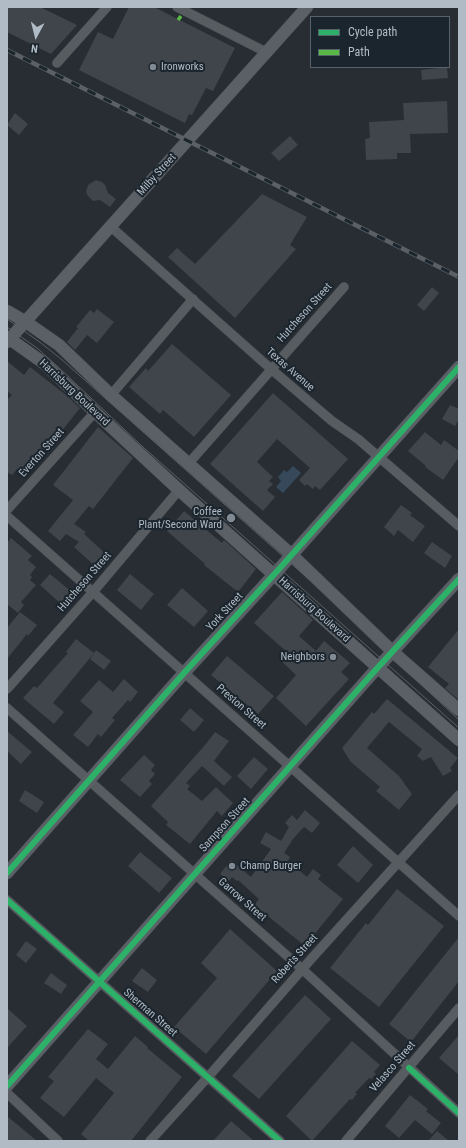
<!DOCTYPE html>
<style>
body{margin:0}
#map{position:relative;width:466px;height:1148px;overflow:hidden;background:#272d33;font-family:"Roboto Condensed",sans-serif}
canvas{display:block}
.frame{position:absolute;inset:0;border:8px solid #b1bbc5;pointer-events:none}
.legend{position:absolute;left:310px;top:16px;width:140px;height:52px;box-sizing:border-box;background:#1b252d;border:1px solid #57616a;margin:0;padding:5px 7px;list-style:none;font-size:12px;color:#b1bbc5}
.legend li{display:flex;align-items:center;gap:8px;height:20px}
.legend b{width:20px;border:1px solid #57616a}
.north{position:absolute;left:16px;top:16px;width:40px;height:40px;-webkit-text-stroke:3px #1b252d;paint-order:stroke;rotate:187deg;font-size:11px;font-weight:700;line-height:16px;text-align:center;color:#b1bbc5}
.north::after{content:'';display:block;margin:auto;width:14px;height:18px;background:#b1bbc5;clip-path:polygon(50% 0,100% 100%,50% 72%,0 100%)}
</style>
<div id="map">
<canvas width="466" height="1148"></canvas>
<div class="frame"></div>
<ul class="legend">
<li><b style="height:5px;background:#2db169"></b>Cycle path</li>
<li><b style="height:5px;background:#58b947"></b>Path</li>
</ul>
<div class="north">N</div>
</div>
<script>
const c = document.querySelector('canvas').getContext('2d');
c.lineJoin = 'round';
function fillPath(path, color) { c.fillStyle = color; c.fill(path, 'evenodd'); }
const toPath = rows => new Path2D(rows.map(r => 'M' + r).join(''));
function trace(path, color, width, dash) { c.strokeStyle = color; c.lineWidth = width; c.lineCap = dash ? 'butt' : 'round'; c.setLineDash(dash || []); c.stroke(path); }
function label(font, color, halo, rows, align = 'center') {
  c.font = font + ' "Roboto Condensed",sans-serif'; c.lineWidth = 4; c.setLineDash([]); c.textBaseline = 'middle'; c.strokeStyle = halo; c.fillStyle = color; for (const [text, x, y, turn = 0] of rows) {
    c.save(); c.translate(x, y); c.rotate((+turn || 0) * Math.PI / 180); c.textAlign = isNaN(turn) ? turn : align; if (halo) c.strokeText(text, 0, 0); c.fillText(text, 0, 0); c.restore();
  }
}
fillPath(toPath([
 [293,466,301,473,283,493,276,487,281,481,278,477,284,470,287,472]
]), '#36495a');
fillPath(toPath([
 [7,7,40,7,77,25,51,54,7,32],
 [129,7,154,7,235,48,213,91,206,88,192,115,189,114,185,123,79,70,98,32,113,39],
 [447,67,448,78,422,80,421,70],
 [447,101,448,133,410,134,411,153,397,153,397,159,366,160,365,139,370,138,369,122,404,120,403,103],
 [15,113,28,124,19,135,7,125],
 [290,136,298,145,279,161,271,153],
 [96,180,102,182,105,185,108,193,116,199,110,207,100,200,93,201,88,196,86,192,88,185],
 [262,194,307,217,290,245,296,249,235,318,168,257,177,248,195,264],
 [432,287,439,293,424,311,417,305],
 [97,309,114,322,97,343,87,335,75,350,67,342,78,328,76,327,90,310,94,313],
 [172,344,231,395,194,437,163,410,160,414,129,387,146,368,148,371],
 [7,361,24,375,30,367,66,395,80,408,26,476,17,469,12,475,7,472,7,400,12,395,7,391],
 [273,393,348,459,320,490,315,486,313,489,307,484,305,486,299,480,310,468,277,439,257,462,273,477,269,481,273,484,267,490,275,497,263,511,210,464],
 [450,405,459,409,459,419,455,426,442,419],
 [98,427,133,458,93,509,89,506,74,524,86,532,84,534,106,554,95,566,74,547,79,542,66,534,60,541,48,531,73,500,53,485],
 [425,432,441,445,444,440,459,451,459,457,443,480,425,467,426,466,408,451],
 [401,505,412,513,410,515,425,526,413,542,398,530,394,536,384,527],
 [184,511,222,543,224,540,256,569,238,592,204,565,205,564,167,531],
 [11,538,32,556,28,560,36,567,30,575,32,577,30,580,36,585,21,602,24,605,18,613,7,604,7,543],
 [432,542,452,556,445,568,424,553],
 [50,574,72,592,61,604,40,585],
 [130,574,154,594,141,610,117,590],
 [182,588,208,611,194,627,167,605],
 [282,592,313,620,299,636,316,651,324,641,350,663,341,672,349,679,306,726,276,698,296,675,280,660,287,652,254,623],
 [20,612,37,625,28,636,27,634,7,659,7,628],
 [459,629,459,700,445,688,449,684,428,667],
 [76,639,94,653,53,703,64,712,54,724,23,698,34,686,37,688,68,653,66,652],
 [96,650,111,661,104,670,90,659],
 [227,656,274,696,258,714,211,675],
 [124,679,138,692,130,702,128,700,112,718,115,720,101,737,98,734,88,747,73,735,93,712,80,701,99,680,113,692],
 [387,699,458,758,450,768,452,771,443,776,431,757,423,761,417,756,422,749,389,722,367,748,399,776,412,794,399,810,376,791,380,787,351,762,342,748,372,712,374,714],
 [190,708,204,720,194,732,180,720],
 [7,731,32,752,21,764,7,751],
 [215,732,229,741,214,761,232,777,224,786,202,766,186,783,190,786,187,789,202,801,216,787,233,803,222,816,217,811,190,844,166,825,168,822,151,806,206,744],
 [144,755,155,765,151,770,155,774,149,781,152,784,140,797,120,780],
 [254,757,268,769,251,789,237,776],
 [25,790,44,802,37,813,19,801],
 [305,810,320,823,312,833,304,827,293,839,284,853,290,857,288,861,307,877,313,869,321,875,318,879,343,899,305,946,254,905,259,899,238,880,237,881,232,877,229,881,220,874,231,860,251,877,271,849,260,843,266,832,281,841,289,827,285,823,292,815,297,820],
 [353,846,373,865,358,883,337,865],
 [140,852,172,878,159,893,128,866],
 [397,889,444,926,379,1007,330,968,366,923,368,925],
 [230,929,277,971,206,1054,174,1027,217,978,201,963],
 [459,937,459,981,411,1042,389,1024],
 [26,941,37,949,26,963,16,955],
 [142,968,157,980,148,992,132,981],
 [51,973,67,985,61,994,44,983],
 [305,995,331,1019,259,1099,232,1076],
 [7,1008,27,1026,7,1048],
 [88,1029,108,1044,96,1059,108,1069,135,1036,148,1047,147,1048,182,1077,131,1141,89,1141,81,1134,114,1093,96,1078,64,1117,40,1098,54,1081,48,1077],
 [459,1035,459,1075,439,1058],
 [352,1041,380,1065,374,1072,376,1074,371,1079,369,1078,355,1093,357,1094,352,1100,350,1099,312,1141,286,1116],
 [410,1095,428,1109,426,1111,441,1123,432,1134,415,1120,399,1138,385,1126],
 [7,1116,37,1141,7,1141],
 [231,1121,254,1141,213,1141],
 [437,1131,449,1141,428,1141]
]), '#3f454a');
const street = toPath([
 [177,7,266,52],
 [57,63,107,7],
 [110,226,271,369,332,421,358,439,459,526],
 [111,395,193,299],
 [189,463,344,287],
 [7,510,95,412],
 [7,516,459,916],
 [7,689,93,592,179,490],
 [7,708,302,969,459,1113],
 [7,900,280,1141],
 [7,1093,58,1141],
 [150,1141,208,1077,312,958,459,795],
 [346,1141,459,1008]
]);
const secondary = toPath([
 [7,311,26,322,59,345,111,395,292,555,393,652,459,710],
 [7,337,45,364,95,412,179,490,459,740],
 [7,342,307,7],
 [7,873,184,673,280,568,459,367],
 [7,1086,371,675,459,579]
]);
trace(street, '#45494e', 10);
trace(secondary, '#45494e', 13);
trace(street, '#575c61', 9);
trace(secondary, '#5b6066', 12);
trace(toPath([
 [7,319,41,343,61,359,322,591,459,720],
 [7,327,37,348,57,366,143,447,459,728]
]), '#5b6065', 1);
const rail = toPath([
 [7,50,459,277]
]);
trace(rail, '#5b6065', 4.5);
trace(rail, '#1b252d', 3, [9]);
trace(toPath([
 [178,17,181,19]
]), '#58b947', 5, [10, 5]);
trace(toPath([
 [7,873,184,673,280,568,459,367],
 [7,900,280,1141],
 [409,1068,459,1113],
 [7,1086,371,675,459,579]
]), '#2db169', 6);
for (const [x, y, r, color] of [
 [153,67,4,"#818992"],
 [231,518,5,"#818992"],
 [333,657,4,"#818992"],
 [232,866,4,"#818992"]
]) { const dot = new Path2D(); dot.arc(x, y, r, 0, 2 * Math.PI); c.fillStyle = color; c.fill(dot); trace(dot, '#1b252d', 1.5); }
label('11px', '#b1bbc5', '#1b252d', [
 ["Ironworks",161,67],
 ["Coffee",222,512,"right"],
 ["Plant/Second Ward",222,525,"right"],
 ["Neighbors",325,657,"right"],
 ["Champ Burger",240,866]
], 'left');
label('11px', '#b1bbc5', '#1b252d', [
 ["Milby Street",157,175,-48],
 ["Hutcheson Street",305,313,-48],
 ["Texas Avenue",290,370,41],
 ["Harrisburg Boulevard",74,393,43],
 ["Everton Street",42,453,-48],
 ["Hutcheson Street",85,582,-49],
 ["Harrisburg Boulevard",314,610,42],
 ["York Street",225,612,-47],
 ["Preston Street",241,707,41],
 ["Sampson Street",225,825,-48],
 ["Garrow Street",242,900,41],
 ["Roberts Street",295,959,-48],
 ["Sherman Street",150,1013,41],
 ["Velasco Street",393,1067,-49]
]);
</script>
